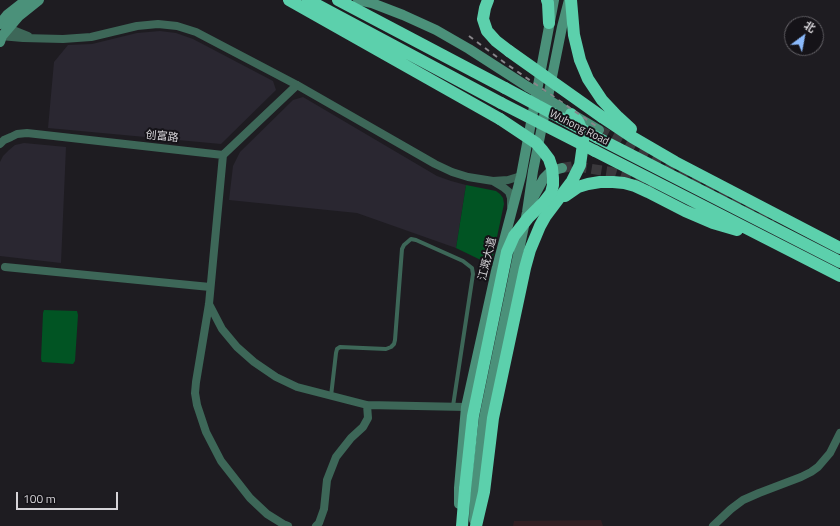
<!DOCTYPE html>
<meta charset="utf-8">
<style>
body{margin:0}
#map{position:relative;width:840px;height:526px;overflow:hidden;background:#1e1c21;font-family:"Titillium Web","Noto Sans SC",sans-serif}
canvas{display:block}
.north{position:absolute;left:784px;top:16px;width:40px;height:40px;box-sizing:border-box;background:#151318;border:1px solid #626065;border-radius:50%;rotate:32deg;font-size:11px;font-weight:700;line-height:16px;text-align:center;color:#d6d4d8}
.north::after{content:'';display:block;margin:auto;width:14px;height:18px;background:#8bbafc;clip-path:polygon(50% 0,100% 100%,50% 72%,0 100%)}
.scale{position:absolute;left:16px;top:492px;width:102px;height:18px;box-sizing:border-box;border:2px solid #d6d4d8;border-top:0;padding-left:5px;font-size:12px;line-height:14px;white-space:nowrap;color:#d6d4d8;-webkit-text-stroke:3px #151318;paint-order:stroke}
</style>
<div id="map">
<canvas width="840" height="526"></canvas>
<div class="north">北</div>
<div class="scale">100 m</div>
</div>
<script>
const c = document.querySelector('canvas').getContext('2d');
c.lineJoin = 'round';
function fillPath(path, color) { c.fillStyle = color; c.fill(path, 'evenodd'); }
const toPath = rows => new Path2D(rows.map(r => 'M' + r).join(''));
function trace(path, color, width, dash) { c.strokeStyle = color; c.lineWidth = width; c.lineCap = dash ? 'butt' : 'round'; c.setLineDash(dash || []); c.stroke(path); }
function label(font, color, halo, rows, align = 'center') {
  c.font = font + ' "Titillium Web","Noto Sans SC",sans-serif'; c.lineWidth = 4; c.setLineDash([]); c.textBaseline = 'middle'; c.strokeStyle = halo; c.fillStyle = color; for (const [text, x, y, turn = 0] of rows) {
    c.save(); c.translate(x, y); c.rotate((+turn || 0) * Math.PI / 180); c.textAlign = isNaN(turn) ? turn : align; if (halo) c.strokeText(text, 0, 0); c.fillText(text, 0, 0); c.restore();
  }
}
fillPath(toPath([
 [160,31,176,33,193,39,273,81,276,90,221,144,48,128,54,62,68,45,92,44,137,33],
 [303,97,437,176,451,181,466,185,456,248,357,213,229,200,233,166,240,152,293,100],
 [24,143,66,147,61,263,0,256,0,162,3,156,9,150,15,145]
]), '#2a2731');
fillPath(toPath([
 [601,520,603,526,513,526,514,521]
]), '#311e22');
fillPath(toPath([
 [466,185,496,191,500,194,503,198,504,204,491,265,456,248],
 [44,310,77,311,78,315,75,361,73,364,42,362,41,359,43,313]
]), '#015423');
trace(toPath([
 [599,130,774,222],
 [562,168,574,166,611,172,640,181,655,187]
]), '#3a383c', 10, [10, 5]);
trace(toPath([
 [331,396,336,353,337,349,340,347,386,349,391,347,394,344,395,340,402,249,404,245,411,239,416,240,463,261,472,268,473,274,453,406]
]), '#3d6758', 4);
trace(toPath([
 [3,26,28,36],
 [0,36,23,38,63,39,91,37,137,26,158,24,177,26,196,32,297,85,435,164,452,172,468,177,493,181],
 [0,144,4,140,11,137,17,134,27,133,223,155,297,85],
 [223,155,209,304,196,382,195,393,197,405,206,432,221,461,250,498,267,514,283,524,288,526],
 [511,206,511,198,509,192,503,187,493,181,508,180,521,176],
 [5,267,210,287],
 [209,304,222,329,237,347,254,362,276,377,297,387,367,405,466,407],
 [316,526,319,523,324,509,327,480,336,457,351,438,363,427,368,418,367,405],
 [713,526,731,509,743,500,759,493,801,477,811,472,818,467,830,453,840,433]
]), '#3d6758', 8);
trace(toPath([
 [358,0,372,3,403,15,436,30,469,49,528,87],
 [560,107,599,130],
 [532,200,544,178,551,171,562,168],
 [459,504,459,488,466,407,496,271,521,176,554,0],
 [474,520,475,491,484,418,527,212,533,171,562,27,569,0]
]), '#4b917a', 10);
trace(toPath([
 [289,0,500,119],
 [308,0,501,103],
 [338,0,505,88],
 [488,0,485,8,483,19,487,31,496,41,509,51],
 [547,0,548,3,549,23],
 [571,0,574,35,580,60,588,79,602,100,618,117,631,129],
 [602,117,632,137,675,162,840,248],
 [598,138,840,262],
 [595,151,840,276],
 [565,196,578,187,588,184,600,182,613,182,624,183,635,186,648,192,685,211,713,223,737,230],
 [462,526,465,489],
 [476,526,484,492,493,418,525,268,530,250,540,226,545,217,572,181,580,165,583,144,583,133,578,121,571,114]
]), '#5cd0ac', 12);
trace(toPath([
 [469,36,505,63,596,126]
]), '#88868a', 2, [5, 5]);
trace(toPath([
 [0,24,7,15,26,0],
 [0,42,2,36,19,16,39,0],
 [528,87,560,107]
]), '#4b917a', 10);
trace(toPath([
 [509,51,602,117],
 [505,88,598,138],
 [501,103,595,151],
 [465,489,473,416,507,252,514,236,528,218,544,202,551,193,553,185,553,178,552,168,549,159,543,151,536,143,500,119]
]), '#5cd0ac', 12);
label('11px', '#d6d4d8', '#151318', [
 ["Wuhong Road",579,128,27],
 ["创富路",162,137,6],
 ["江溉大道",488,259,-76]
]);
</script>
